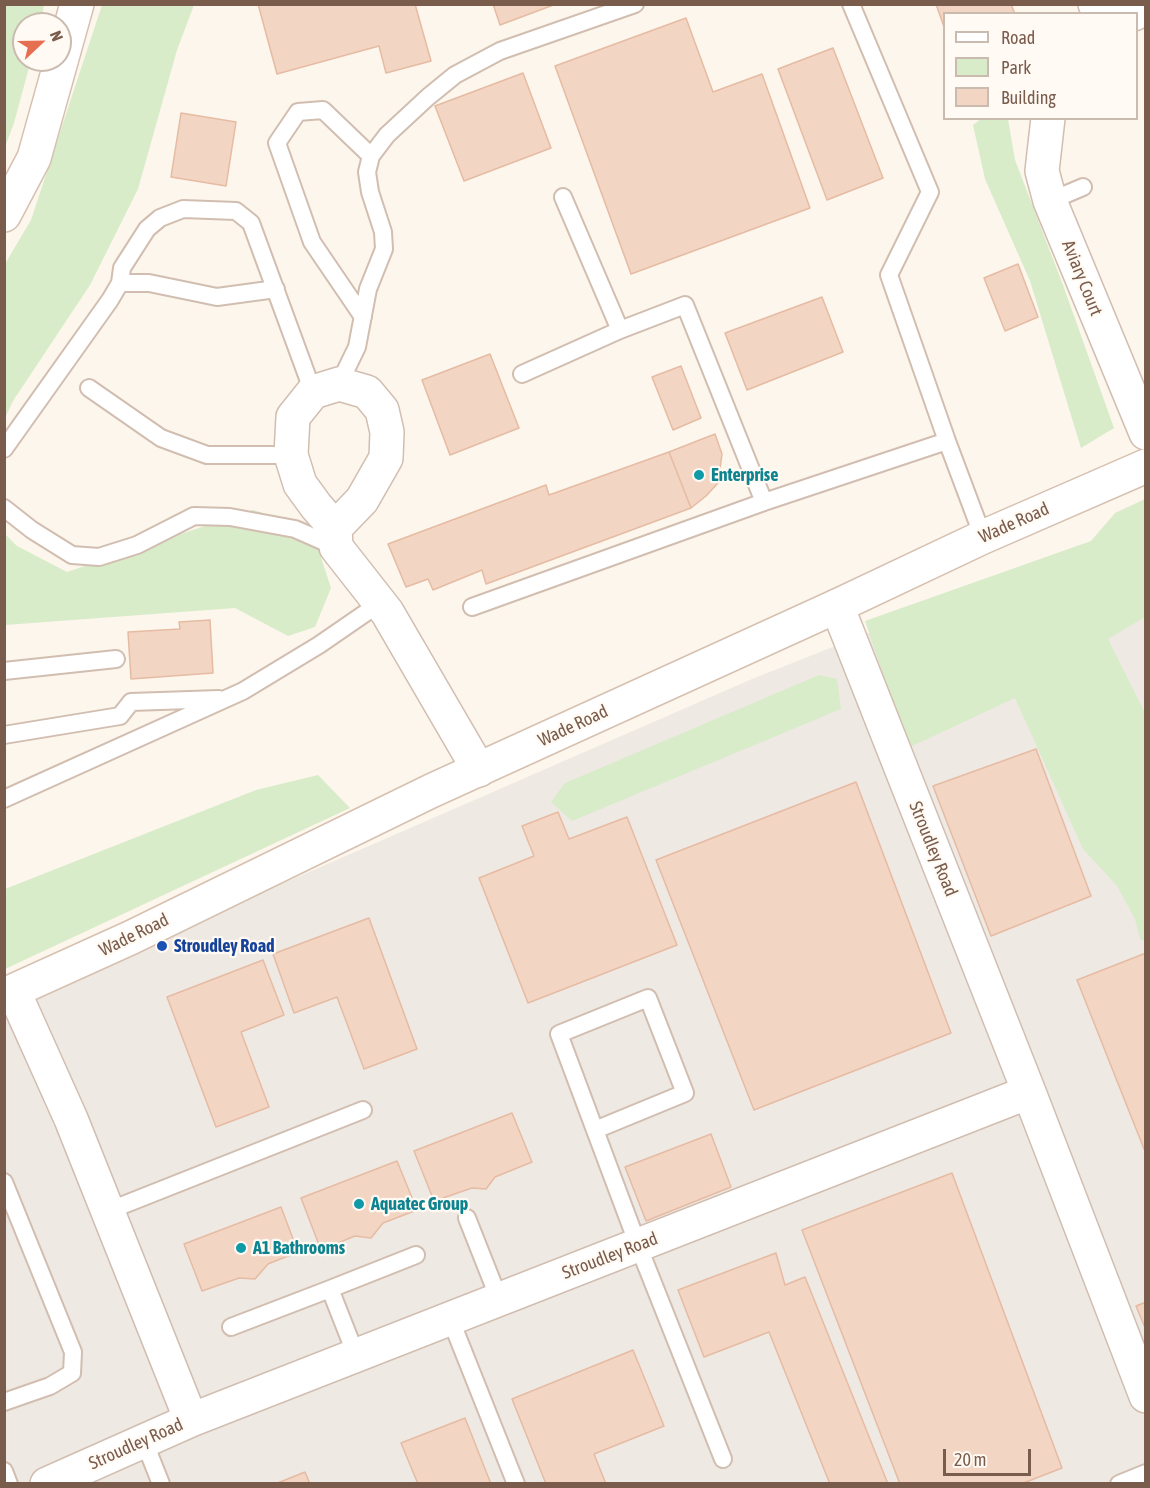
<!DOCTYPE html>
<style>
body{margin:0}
#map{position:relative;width:1150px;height:1488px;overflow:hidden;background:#fdf6ec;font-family:"Asap Condensed",sans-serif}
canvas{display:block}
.frame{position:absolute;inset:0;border:6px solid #7a5c4d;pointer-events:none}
.legend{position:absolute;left:943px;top:12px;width:195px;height:108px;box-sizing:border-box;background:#fffaf3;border:2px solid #cabbb1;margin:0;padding:8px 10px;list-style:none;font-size:18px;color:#7a5c4d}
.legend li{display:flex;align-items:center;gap:12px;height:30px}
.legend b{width:30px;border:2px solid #cabbb1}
.north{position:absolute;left:12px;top:12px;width:60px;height:60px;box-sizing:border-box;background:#fffaf3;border:2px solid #cabbb1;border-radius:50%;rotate:68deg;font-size:16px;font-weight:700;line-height:24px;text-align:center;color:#7a5c4d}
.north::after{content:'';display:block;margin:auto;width:21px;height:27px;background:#e76f51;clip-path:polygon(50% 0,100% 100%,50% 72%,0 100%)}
.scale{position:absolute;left:943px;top:1449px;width:88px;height:27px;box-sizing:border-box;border:3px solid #7a5c4d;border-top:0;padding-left:8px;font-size:18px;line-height:21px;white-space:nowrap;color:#7a5c4d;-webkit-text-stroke:4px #fffaf3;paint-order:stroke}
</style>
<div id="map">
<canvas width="1150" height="1488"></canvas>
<div class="frame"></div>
<ul class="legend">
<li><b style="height:8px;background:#fff"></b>Road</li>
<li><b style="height:16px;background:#d8ecc9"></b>Park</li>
<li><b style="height:16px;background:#f3d5c3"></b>Building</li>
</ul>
<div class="north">N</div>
<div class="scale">20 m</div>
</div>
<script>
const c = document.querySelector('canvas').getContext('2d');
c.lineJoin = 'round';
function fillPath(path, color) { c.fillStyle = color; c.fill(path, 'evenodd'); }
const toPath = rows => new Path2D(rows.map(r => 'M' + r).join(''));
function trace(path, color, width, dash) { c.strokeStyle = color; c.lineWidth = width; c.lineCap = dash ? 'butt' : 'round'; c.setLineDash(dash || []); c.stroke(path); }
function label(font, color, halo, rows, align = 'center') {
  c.font = font + ' "Asap Condensed",sans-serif'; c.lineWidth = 4.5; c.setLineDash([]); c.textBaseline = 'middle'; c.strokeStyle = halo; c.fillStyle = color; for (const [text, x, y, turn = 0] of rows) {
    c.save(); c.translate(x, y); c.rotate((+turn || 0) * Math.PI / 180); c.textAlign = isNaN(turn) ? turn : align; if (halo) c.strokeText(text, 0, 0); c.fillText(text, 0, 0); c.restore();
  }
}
fillPath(toPath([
 [1145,523,1145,1483,5,1483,4,1005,752,679]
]), '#efe9e4');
fillPath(toPath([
 [5,4,44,5,41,24,24,24,24,60,31,60,14,123,5,147],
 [102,5,194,5,177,50,138,189,90,285,13,401,5,418,5,264,31,220],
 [981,119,1008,119,1015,160,1063,285,1114,428,1081,448,1030,281,985,179,973,125],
 [1145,499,1145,617,1108,639,1145,713,1145,941,1140,939,1135,919,1117,886,1083,849,1015,698,908,748,865,621,1091,541,1115,513],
 [253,510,311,527,331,588,315,627,288,636,235,608,5,625,4,533,17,546,67,572],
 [819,675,837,679,841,709,572,821,551,802,565,783],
 [318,775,350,808,5,969,5,889,256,790]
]), '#d8ecc9');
const building = toPath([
 [258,4,415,4,431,61,386,73,379,46,277,74,258,4],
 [493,4,556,4,500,25,493,4],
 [936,4,1011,4,1015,14,944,14,944,27,936,4],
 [686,18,713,92,762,74,810,208,631,274,555,66,686,18],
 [833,48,883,178,827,200,778,69,833,48],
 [523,73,551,148,464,181,435,106,523,73],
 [181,113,236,122,226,186,171,177,181,113],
 [1018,264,1038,317,1005,331,984,278,1018,264],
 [822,297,843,352,747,390,725,333,822,297],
 [490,354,519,428,450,455,422,380,490,354],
 [681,366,701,418,673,430,652,377,681,366],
 [715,434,722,454,718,483,706,496,691,508,669,452,715,434],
 [669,452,691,508,486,584,482,570,433,590,428,579,406,587,388,544,546,485,549,495,669,452],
 [210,620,213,673,131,679,128,632,180,629,179,622,210,620],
 [1036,749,1091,896,991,936,933,786,1036,749],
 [856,782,951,1033,754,1110,656,860,856,782],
 [558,812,569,839,627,817,677,945,528,1003,479,878,534,856,522,826,558,812],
 [369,918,417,1049,364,1069,337,997,294,1013,273,954,369,918],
 [1146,953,1146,1154,1077,980,1146,953],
 [263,960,284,1015,241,1032,269,1107,216,1127,167,997,263,960],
 [512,1113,532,1162,495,1177,486,1189,472,1188,434,1201,414,1151,512,1113],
 [711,1134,731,1187,646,1221,625,1167,711,1134],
 [397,1161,417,1210,383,1223,371,1238,355,1236,321,1250,301,1198,397,1161],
 [952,1173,1062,1468,1021,1484,900,1484,802,1230,952,1173],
 [281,1207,298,1252,268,1264,255,1279,239,1278,202,1291,184,1244,281,1207],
 [776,1253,785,1285,805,1277,888,1484,830,1484,769,1332,704,1357,678,1290,776,1253],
 [1146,1302,1146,1330,1136,1306,1146,1302],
 [633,1350,664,1426,594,1454,606,1484,546,1484,512,1399,633,1350],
 [465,1418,491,1484,418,1484,401,1443,465,1418],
 [305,1472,310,1484,275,1484,305,1472]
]);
fillPath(building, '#f3d5c3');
trace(building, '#e6bba3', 1.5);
const lane = toPath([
 [851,4,930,192,889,275,947,441,983,537],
 [563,197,620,330,685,305,764,502,947,441],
 [1050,201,1083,187],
 [120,283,149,283,217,297,276,289],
 [363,317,312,242,277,143,298,112,323,110,371,156],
 [522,374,620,330],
 [339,384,357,347,368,289,384,249,383,232,370,192,367,172,371,156,387,135,428,97,455,75,500,51,635,4],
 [89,388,161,438,207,455,291,455],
 [4,449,110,300,120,283,122,268,147,229,160,218,183,209,236,211,251,223,313,392],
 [4,508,32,530,72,555,99,557,137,545,194,516,230,517,295,529,336,547],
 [472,607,764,502],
 [4,671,116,659],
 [4,735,120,716,131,702,219,699],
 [4,799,243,691,319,645,380,603],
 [595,1130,685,1093,648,998,559,1034,638,1245,723,1459],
 [4,1182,73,1352,72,1373,50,1386,4,1402],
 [108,1211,363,1110],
 [467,1218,499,1299],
 [450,1318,516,1484],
 [231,1327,330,1289],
 [356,1355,330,1289,416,1255],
 [144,1441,161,1484],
 [4,1471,9,1484],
 [1119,1484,1146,1473]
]);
const street = toPath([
 [1095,4,1108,14],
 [1134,14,1146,7],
 [1048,118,1042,171,1050,201,1146,433],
 [339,384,367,392,382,410,387,432,386,458,362,500,335,528,316,506,300,484,291,455,293,417,313,392,339,384],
 [335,528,336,547,387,612,479,770],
 [837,606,1029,1092,1146,1396],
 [14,992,71,1119,191,1420],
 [47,1484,191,1420,1029,1092]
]);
const secondary = toPath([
 [4,215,34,158,77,4],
 [4,995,130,938,431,791,837,606,983,537,1146,466]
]);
trace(lane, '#d1beb0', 20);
trace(street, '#d1beb0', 36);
trace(secondary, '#d6c0b0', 36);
trace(lane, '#fff', 16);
trace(street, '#fff', 33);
trace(secondary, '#fff', 33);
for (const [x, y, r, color] of [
 [699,475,6,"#0f9aa8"],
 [162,946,6,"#1a4fb4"],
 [359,1204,6,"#0f9aa8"],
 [241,1248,6,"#0f9aa8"]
]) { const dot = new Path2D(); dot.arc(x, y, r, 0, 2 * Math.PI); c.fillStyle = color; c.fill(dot); trace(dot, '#fffaf3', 2); }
label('18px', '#7a5c4d', '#fffaf3', [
 ["Aviary Court",1082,278,68],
 ["Wade Road",1014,523,-24],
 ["Wade Road",573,726,-25],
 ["Stroudley Road",933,849,68],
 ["Wade Road",134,935,-26],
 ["Stroudley Road",610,1256,-21],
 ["Stroudley Road",136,1444,-24]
]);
label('bold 18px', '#0d838f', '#fffaf3', [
 ["Enterprise",711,475],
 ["Aquatec Group",371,1204],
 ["A1 Bathrooms",253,1248]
], 'left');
label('bold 18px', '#164399', '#fffaf3', [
 ["Stroudley Road",174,946]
], 'left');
</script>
